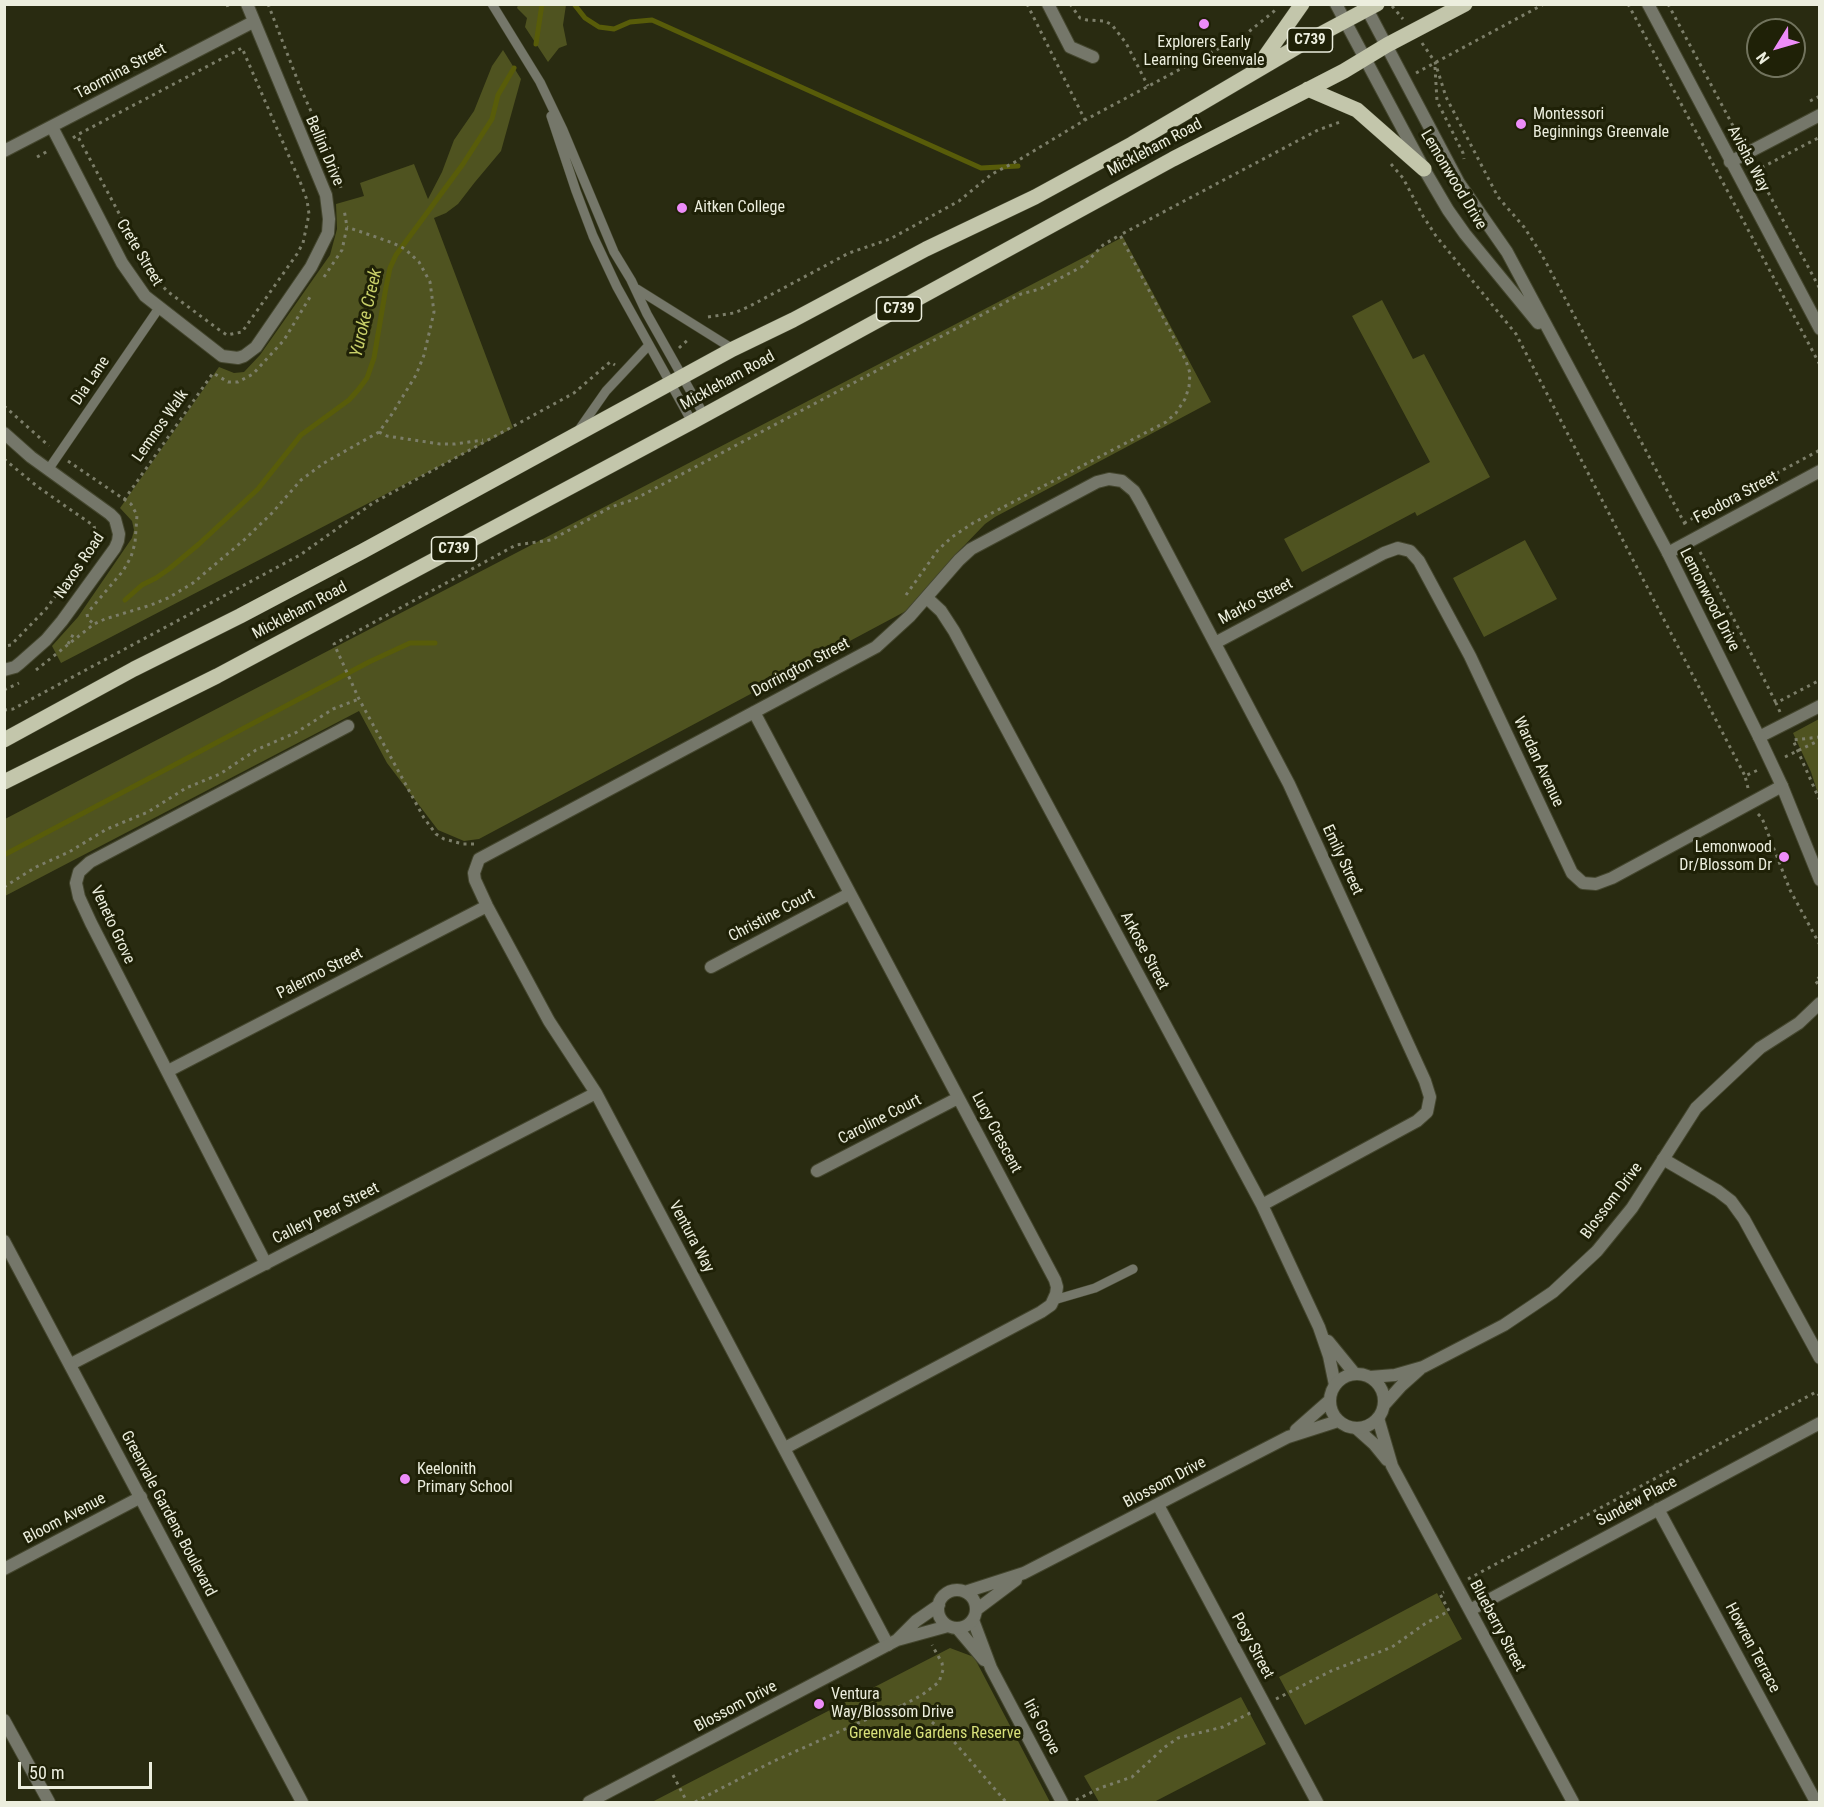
<!DOCTYPE html>
<style>
body{margin:0}
#map{position:relative;width:1824px;height:1807px;overflow:hidden;background:#292b11;font-family:"Roboto Condensed",sans-serif}
canvas{display:block}
.frame{position:absolute;inset:0;border:6px solid #eceede;pointer-events:none}
.north{position:absolute;left:1746px;top:18px;width:60px;height:60px;box-sizing:border-box;background:#1f2107;border:2px solid #71735d;border-radius:50%;rotate:233deg;font-size:16px;font-weight:700;line-height:24px;text-align:center;color:#eceede}
.north::after{content:'';display:block;margin:auto;width:21px;height:27px;background:#ed8cf9;clip-path:polygon(50% 0,100% 100%,50% 72%,0 100%)}
.scale{position:absolute;left:18px;top:1762px;width:134px;height:27px;box-sizing:border-box;border:3px solid #eceede;border-top:0;padding-left:8px;font-size:18px;line-height:21px;white-space:nowrap;color:#eceede;-webkit-text-stroke:4px #1f2107;paint-order:stroke}
</style>
<div id="map">
<canvas width="1824" height="1807"></canvas>
<div class="frame"></div>
<div class="north">N</div>
<div class="scale">50 m</div>
</div>
<script>
const c = document.querySelector('canvas').getContext('2d');
c.lineJoin = 'round';
function fillPath(path, color) { c.fillStyle = color; c.fill(path, 'evenodd'); }
const toPath = rows => new Path2D(rows.map(r => 'M' + r).join(''));
function trace(path, color, width, dash) { c.strokeStyle = color; c.lineWidth = width; c.lineCap = dash ? 'butt' : 'round'; c.setLineDash(dash || []); c.stroke(path); }
function label(font, color, halo, rows, align = 'center') {
  c.font = font + ' "Roboto Condensed",sans-serif'; c.lineWidth = 6; c.setLineDash([]); c.textBaseline = 'middle'; c.strokeStyle = halo; c.fillStyle = color; for (const [text, x, y, turn = 0] of rows) {
    c.save(); c.translate(x, y); c.rotate((+turn || 0) * Math.PI / 180); c.textAlign = isNaN(turn) ? turn : align; if (halo) c.strokeText(text, 0, 0); c.fillText(text, 0, 0); c.restore();
  }
}
fillPath(toPath([
 [518,5,566,5,563,25,567,45,559,48,548,62,525,27,527,18,517,8],
 [503,50,521,79,501,151,475,182,458,204,446,213,434,218,513,428,61,663,52,646,78,617,132,538,134,530,132,521,120,508,219,367,234,373,244,372,260,355,330,255,337,229,336,204,364,196,360,183,414,164,428,199,442,172,454,140,474,111,492,66],
 [1123,237,1211,402,995,517,985,524,957,553,906,611,479,839,464,841,438,830,387,763,359,711,5,896,5,819],
 [1382,300,1413,359,1424,354,1490,477,1417,516,1415,512,1302,572,1284,539,1430,462,1352,316],
 [1525,540,1557,599,1484,637,1453,578],
 [1819,719,1819,797,1811,772,1793,733],
 [1437,1593,1462,1639,1305,1725,1279,1677],
 [950,1648,974,1657,1050,1802,652,1802],
 [1241,1697,1266,1744,1154,1802,1099,1802,1084,1776]
]), '#4f5320');
trace(toPath([
 [574,4,585,18,599,27,614,29,630,22,652,20,981,168,1018,166],
 [536,44,542,4],
 [125,600,142,585,156,578,169,569,199,544,258,489,301,435,349,400,358,390,367,378,374,358,386,287,390,268,396,255,463,164,492,119,498,95,514,68],
 [4,855,369,662,410,643,435,643]
]), '#585c09', 5);
const service = toPath([
 [492,4,540,82,563,130,614,252,631,280,647,314,704,415],
 [551,116,576,191,593,236,617,287,692,422],
 [637,289,733,349],
 [578,431,606,391,649,345],
 [48,470,159,308],
 [1054,1300,1095,1288,1133,1269]
]);
const minor = toPath([
 [1048,4,1070,47,1093,57],
 [1336,4,1345,21],
 [1648,4,1820,329],
 [52,127,122,263,145,296,222,356,238,358,244,356,256,347,311,267,328,233,329,219,326,195,247,4],
 [4,151,253,22],
 [1730,162,1820,115],
 [4,433,31,457,110,514,115,519,119,534,118,541,115,548,62,621,46,640,20,663,15,667,4,670],
 [1668,553,1820,471],
 [927,598,941,611,954,631,1262,1205,1319,1327,1329,1356,1335,1385],
 [1215,643,1384,553,1398,548,1410,551,1419,561,1470,656,1572,873,1583,883,1596,884,1612,878,1782,786],
 [754,712,1055,1280,1057,1287,1056,1294,1051,1305,1041,1312,785,1448],
 [1759,737,1820,706],
 [711,967,849,894],
 [168,1071,487,906],
 [1663,1159,1718,1191,1731,1201,1744,1219,1820,1358],
 [817,1171,958,1098],
 [266,1264,91,923,79,897,76,883,79,872,90,862,348,726],
 [1328,1341,1355,1374],
 [71,1364,596,1093],
 [1378,1418,1392,1466,1573,1802],
 [1356,1428,1374,1444,1387,1460],
 [1158,1505,1317,1802],
 [1658,1509,1816,1802],
 [4,1569,141,1497],
 [1470,1610,1820,1423],
 [973,1620,991,1668,1062,1802],
 [957,1628,984,1660],
 [888,1645,596,1093,549,1021,487,906,475,880,474,873,479,859,876,647,910,616,959,560,971,549,1097,482,1109,479,1122,481,1134,491,1141,503,1289,784,1425,1081,1430,1097,1427,1112,1417,1121,1262,1205],
 [4,1720,49,1802]
]);
const tertiary = toPath([
 [1367,9,1459,183,1507,252,1668,553,1759,737,1782,786,1820,880],
 [1345,21,1424,169,1448,210,1465,234,1538,323],
 [4,1241,302,1802],
 '1330 1401a27 27 0 1 1 54 0a27 27 0 1 1-54 0Z',
 [1370,1377,1395,1375,1423,1367,1504,1325,1553,1292,1597,1251,1632,1208,1696,1108,1760,1048,1799,1023,1820,1003],
 [1384,1405,1401,1386,1420,1369],
 [1296,1430,1330,1400],
 '938 1609a19 19 0 1 1 38 0a19 19 0 1 1-38 0Z',
 [965,1592,1024,1573,1288,1437,1338,1421],
 [976,1610,1016,1580],
 [898,1639,916,1621,939,1605],
 [589,1802,897,1640,948,1626]
]);
const primary = toPath([
 [1257,68,1302,4],
 [1308,89,1357,110,1424,169],
 [4,740,134,669,240,616,363,551,733,349,793,320,926,249,1035,197,1132,144,1302,44,1377,4],
 [4,782,217,676,692,422,1173,159,1344,71,1387,45,1465,4]
]);
trace(service, '#44462e', 10);
trace(minor, '#44462e', 14);
trace(tertiary, '#44462e', 14);
trace(primary, '#44462e', 16);
trace(toPath([
 [227,4,229,11],
 [268,4,301,89,335,165,341,188],
 [1027,4,1085,120],
 [1070,4,1080,18,1087,20,1105,21,1112,25,1126,43,1148,86],
 [1628,4,1820,365],
 [1668,4,1740,139],
 [1392,6,1403,19],
 [1422,43,1435,62,1446,97,1498,197,1524,227,1542,255,1687,528],
 [1435,67,1437,101,1463,153,1464,159],
 [1416,73,1544,4],
 [1810,101,1820,96],
 [73,138,77,135,242,48,301,184,307,200,309,214,303,243,297,254,242,332,227,335,218,329,167,291,151,273,77,135],
 [37,157,48,151],
 [1391,164,1403,178,1423,216,1436,236,1516,334,1745,776],
 [1754,166,1820,289],
 [1755,171,1820,137],
 [324,277,342,250,347,227,344,209],
 [708,317,734,313,750,306,849,253,890,239,959,201,992,174,1017,161,1085,120,1246,34,1278,8],
 [679,348,690,338],
 [4,406,49,446],
 [379,432,387,436,440,444,455,444,483,440],
 [4,459,38,487,94,526,97,539,46,609,11,645,4,646],
 [68,461,131,504,137,515,135,543,131,557,123,571,89,611],
 [124,500,213,373,228,382,238,382,253,374,284,340,310,297],
 [1684,523,1820,450],
 [1700,552,1776,703],
 [906,595,938,550,952,537,973,523,1166,422,1176,413,1185,399,1189,387,1190,373,1186,361,1120,235,1318,130,1343,121],
 [87,614,88,619,94,624],
 [68,644,75,631],
 [36,670,94,624,105,619,151,605,168,598,193,583,244,540,272,513,301,480,324,463,379,432,392,414,416,375,424,355,434,312,430,282,419,262,405,249,393,243,347,227],
 [4,690,19,683],
 [4,710,13,709,300,555,373,503,574,393,610,362,615,365],
 [1780,712,1776,703,1820,680],
 [1820,737,1793,740,1820,801],
 [1785,757,1820,740],
 [1748,788,1745,776,1758,770],
 [1758,814,1762,818,1790,890,1820,945],
 [474,844,463,844,444,839,436,834,424,818,359,699,334,644,516,545,551,540,611,507,635,499,1021,294,1040,289,1083,266,1103,245,1120,235],
 [4,887,36,867,69,852,107,829,148,812,186,788,220,774,256,750,297,732,333,709,359,699],
 [1820,977,1815,980,1820,987],
 [1468,1579,1816,1392,1820,1396],
 [1276,1699,1331,1671,1392,1647,1426,1623,1449,1611,1440,1594,1444,1592],
 [903,1705,922,1695,939,1682,943,1670,942,1663,932,1645],
 [673,1775,687,1802],
 [1076,1800,1100,1788,1132,1777,1165,1747,1178,1738,1223,1727,1252,1712],
 [695,1802,772,1762,874,1716,901,1706,927,1718,950,1737,1006,1802]
]), '#7c7e69', 3, [3, 4.5]);
trace(service, '#75776a', 9);
trace(minor, '#75776a', 12);
trace(tertiary, '#75776a', 12);
trace(primary, '#c3c6ab', 15);
for (const [x, y, r, color] of [
 [1204,24,6,"#ed8cf9"],
 [1521,124,6,"#ed8cf9"],
 [682,208,6,"#ed8cf9"],
 [1784,857,6,"#ed8cf9"],
 [405,1479,6,"#ed8cf9"],
 [819,1704,6,"#ed8cf9"]
]) { const dot = new Path2D(); dot.arc(x, y, r, 0, 2 * Math.PI); c.fillStyle = color; c.fill(dot); trace(dot, '#1f2107', 2); }
for (const [x, y, w] of [
 [1310,40,45],
 [899,309,45],
 [454,549,45]
]) { const box = new Path2D(); box.roundRect(x - w / 2, y - 12, w, 24, 4.5); c.fillStyle = '#1f2107'; c.fill(box); trace(box, '#eceede', 1.5); }
label('bold 15px', '#eceede', null, [
 ["C739",1310,40],
 ["C739",899,309],
 ["C739",454,549]
]);
label('16px', '#eceede', '#1f2107', [
 ["Explorers Early",1204,43,"center"],
 ["Learning Greenvale",1204,61,"center"],
 ["Montessori",1533,115],
 ["Beginnings Greenvale",1533,133],
 ["Aitken College",694,208],
 ["Lemonwood",1772,848,"right"],
 ["Dr/Blossom Dr",1772,866,"right"],
 ["Keelonith",417,1470],
 ["Primary School",417,1488],
 ["Ventura",831,1695],
 ["Way/Blossom Drive",831,1713]
], 'left');
label('16px', '#eceede', '#1f2107', [
 ["Taormina Street",121,72,-28],
 ["Mickleham Road",1155,148,-28],
 ["Bellini Drive",324,151,67],
 ["Avisha Way",1748,159,62],
 ["Lemonwood Drive",1453,180,59],
 ["Crete Street",139,253,59],
 ["Dia Lane",91,381,-56],
 ["Mickleham Road",728,381,-29],
 ["Lemnos Walk",161,426,-55],
 ["Feodora Street",1736,498,-28],
 ["Naxos Road",80,566,-56],
 ["Lemonwood Drive",1709,600,63],
 ["Marko Street",1256,602,-28],
 ["Mickleham Road",300,611,-28],
 ["Dorrington Street",801,668,-28],
 ["Wardan Avenue",1538,762,65],
 ["Emily Street",1342,860,65],
 ["Christine Court",772,916,-28],
 ["Veneto Grove",112,925,65],
 ["Arkose Street",1144,951,62],
 ["Palermo Street",320,974,-27],
 ["Caroline Court",880,1120,-27],
 ["Lucy Crescent",996,1133,62],
 ["Blossom Drive",1612,1201,-53],
 ["Callery Pear Street",326,1214,-27],
 ["Ventura Way",691,1237,62],
 ["Blossom Drive",1165,1483,-28],
 ["Sundew Place",1637,1502,-28],
 ["Greenvale Gardens Boulevard",168,1514,62],
 ["Bloom Avenue",65,1519,-28],
 ["Blueberry Street",1497,1626,62],
 ["Posy Street",1252,1646,62],
 ["Howren Terrace",1752,1648,62],
 ["Blossom Drive",736,1707,-28],
 ["Iris Grove",1041,1727,62]
]);
label('16px', '#d8e07a', '#1f2107', [
 ["Greenvale Gardens Reserve",935,1734]
]);
label('italic 18px', '#c7cf68', '#1f2107', [
 ["Yuroke Creek",367,313,-77]
]);
</script>
